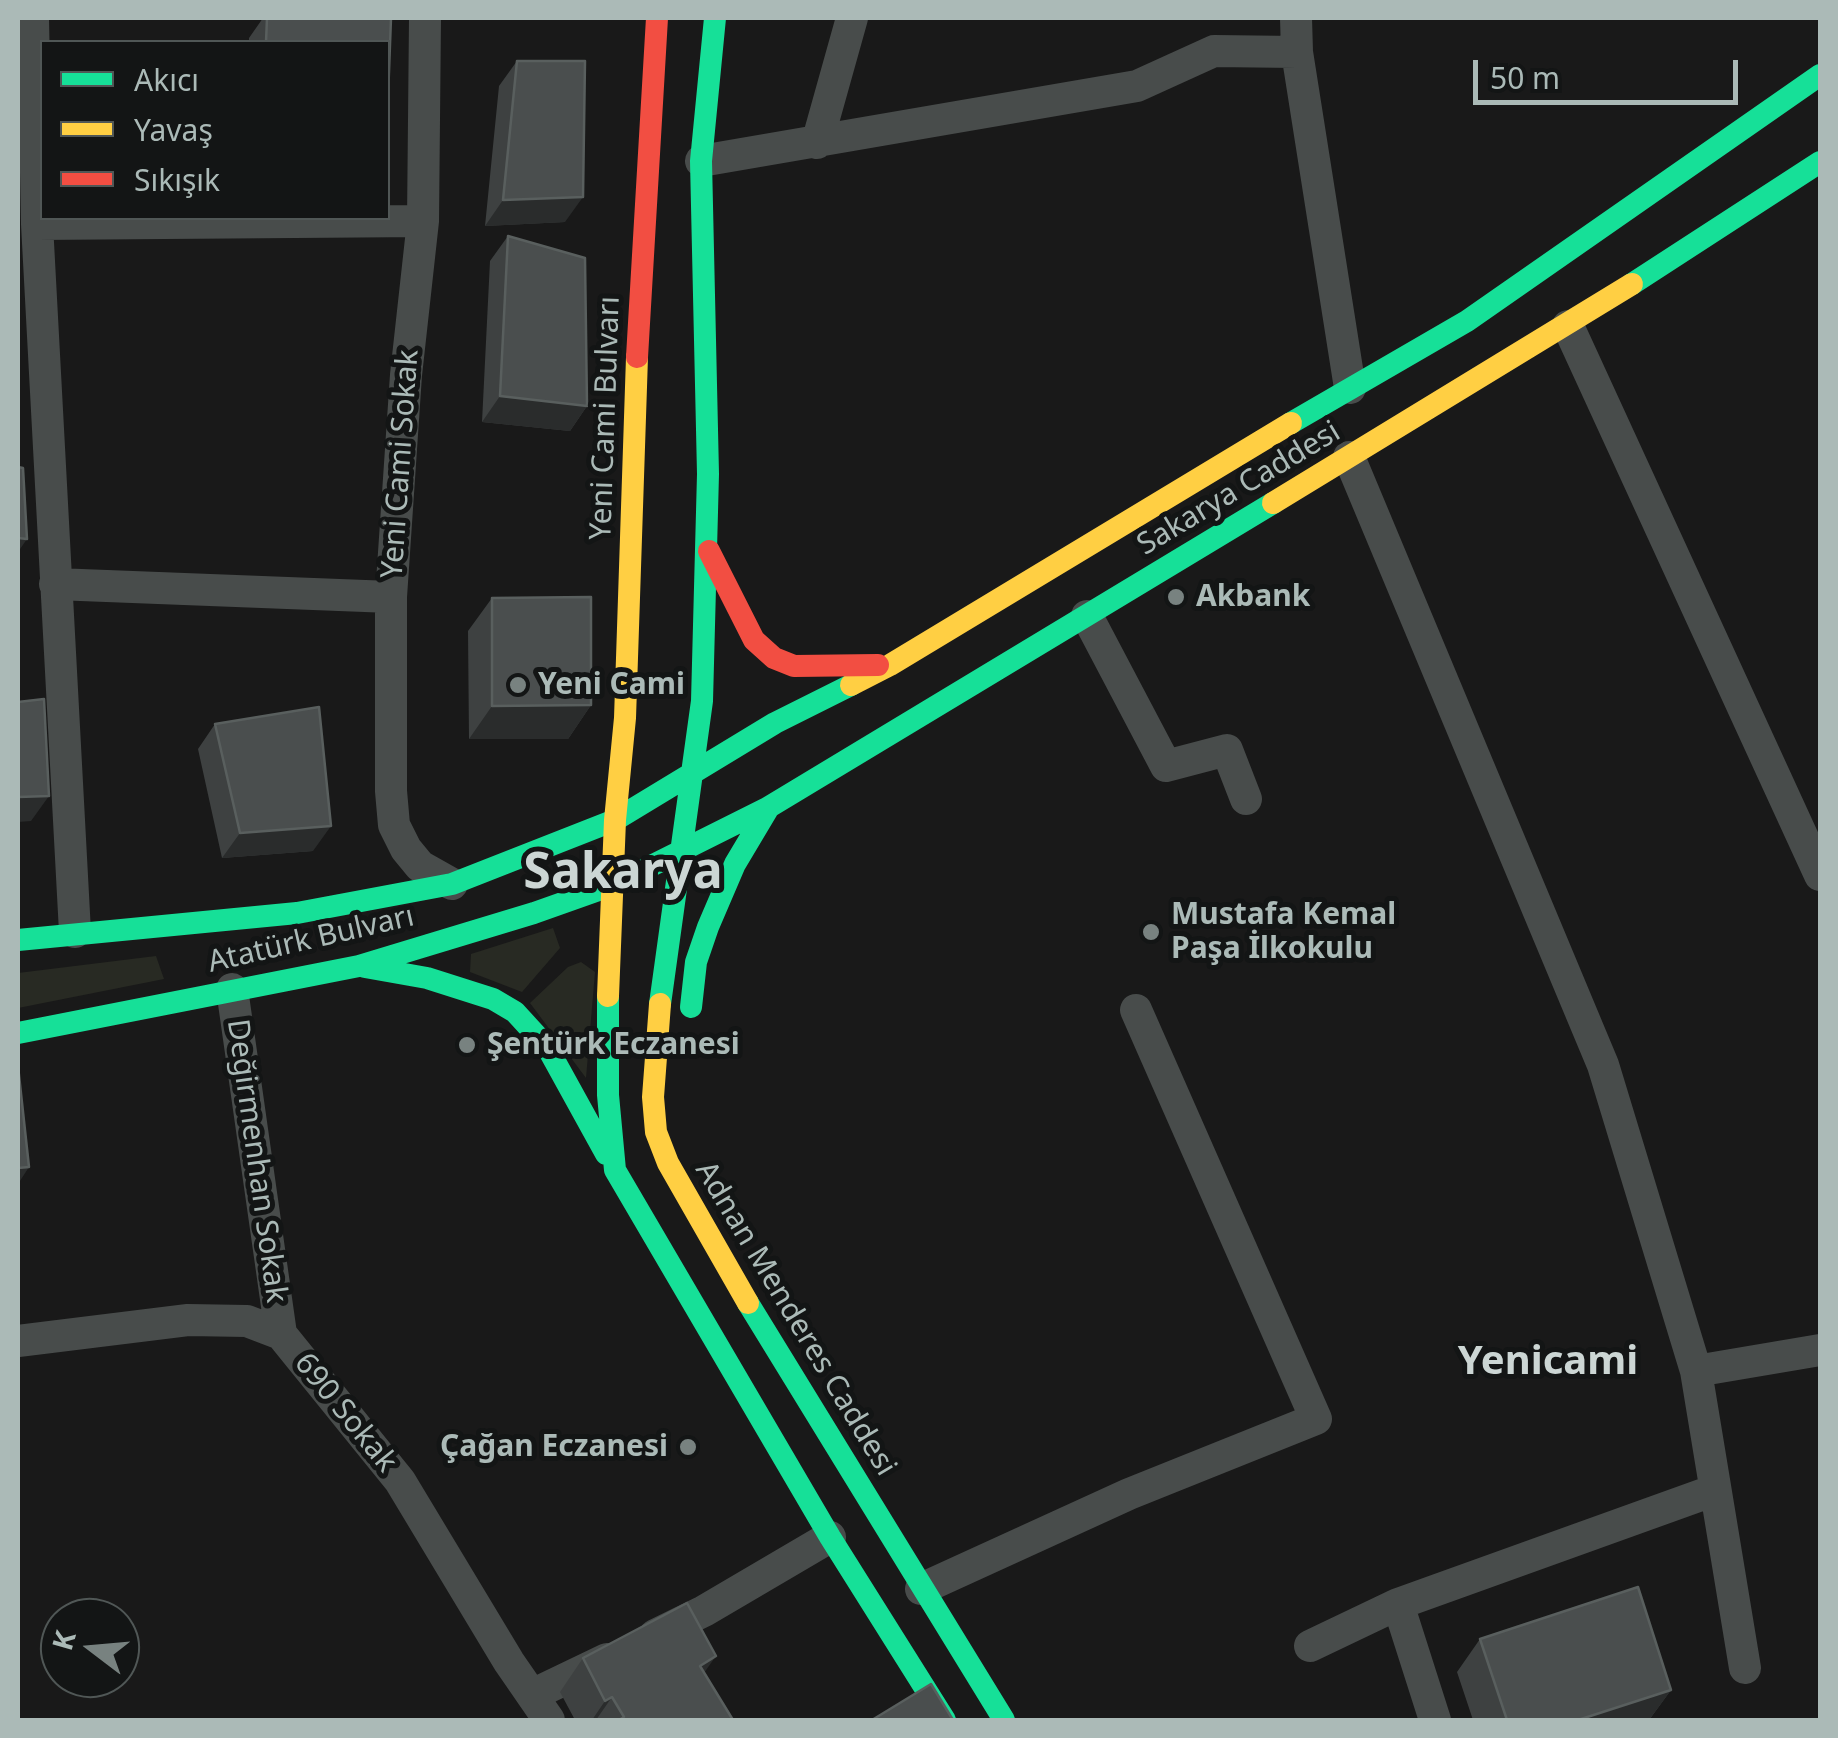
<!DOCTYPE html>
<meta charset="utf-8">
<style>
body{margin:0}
#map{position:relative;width:1838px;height:1738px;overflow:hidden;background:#191919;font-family:"Noto Sans",sans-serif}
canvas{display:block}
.frame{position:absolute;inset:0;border:20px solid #abbab7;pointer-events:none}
.legend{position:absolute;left:40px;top:40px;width:350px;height:180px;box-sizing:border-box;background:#131515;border:2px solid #505756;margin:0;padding:12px 18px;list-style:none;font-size:30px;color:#abbab7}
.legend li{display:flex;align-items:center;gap:20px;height:50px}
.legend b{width:50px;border:2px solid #505756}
.north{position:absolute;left:40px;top:1598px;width:100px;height:100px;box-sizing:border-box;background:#131515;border:2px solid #505756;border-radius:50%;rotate:286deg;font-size:28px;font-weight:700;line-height:40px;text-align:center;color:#abbab7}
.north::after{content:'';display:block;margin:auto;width:35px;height:45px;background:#788280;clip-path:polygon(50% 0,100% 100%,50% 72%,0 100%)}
.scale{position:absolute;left:1473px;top:60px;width:265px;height:45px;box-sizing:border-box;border:5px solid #abbab7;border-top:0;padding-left:12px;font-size:30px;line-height:35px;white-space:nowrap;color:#abbab7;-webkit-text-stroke:8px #131515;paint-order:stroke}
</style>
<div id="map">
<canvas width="1838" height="1738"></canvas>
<div class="frame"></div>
<ul class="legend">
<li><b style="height:12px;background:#16e098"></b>Akıcı</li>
<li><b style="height:12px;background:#ffcf43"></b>Yavaş</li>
<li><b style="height:12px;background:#f24e42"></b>Sıkışık</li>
</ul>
<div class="north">K</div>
<div class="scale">50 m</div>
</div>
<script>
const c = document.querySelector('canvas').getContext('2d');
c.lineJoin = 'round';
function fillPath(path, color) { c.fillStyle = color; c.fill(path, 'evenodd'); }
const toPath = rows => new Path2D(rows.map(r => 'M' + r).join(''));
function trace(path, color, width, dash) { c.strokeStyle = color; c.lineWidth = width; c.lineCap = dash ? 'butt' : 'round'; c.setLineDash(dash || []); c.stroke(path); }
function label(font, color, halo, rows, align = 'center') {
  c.font = font + ' "Noto Sans",sans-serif'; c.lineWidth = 10; c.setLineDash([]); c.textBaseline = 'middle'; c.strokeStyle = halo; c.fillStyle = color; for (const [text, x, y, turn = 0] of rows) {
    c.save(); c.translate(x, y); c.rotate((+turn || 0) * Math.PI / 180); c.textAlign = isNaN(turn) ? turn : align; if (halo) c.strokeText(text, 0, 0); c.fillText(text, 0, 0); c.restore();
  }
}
fillPath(toPath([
 [553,928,560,948,522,992,470,972,471,954],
 [156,956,164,979,18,1008,18,973],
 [581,962,595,972,586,1078,530,1003,568,967]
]), '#282a23');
trace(toPath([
 [33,18,37,224,423,221],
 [425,18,423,221,406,375,391,597,391,791,394,825,406,849,420,866,452,884],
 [1296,18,1297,52,1350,388],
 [817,143,852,18],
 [701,161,1137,86,1214,51,1297,52],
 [37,224,75,932],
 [1568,326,1820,875],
 [1349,457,1603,1065,1696,1371,1745,1668],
 [55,584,391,597],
 [1087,616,1166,766,1227,750,1246,799],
 [232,989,281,1334],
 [18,1341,188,1320,247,1321,281,1334,400,1481,509,1662,549,1720],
 [1696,1371,1820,1350],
 [921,1589,1129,1494,1316,1419,1136,1010],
 [1398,1604,1435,1720],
 [655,1635,704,1611,830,1537],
 [1310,1646,1398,1604,1715,1490],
 [532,1695,607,1659]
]), '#484c4b', 32);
trace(toPath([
 [1632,284,1820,162],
 [1291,423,1467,321,1820,75],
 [18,940,297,913,452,884,615,820,775,723,851,685],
 [365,967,427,978,493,999,515,1012,547,1047,606,1154],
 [608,996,608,1095,615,1170,830,1537,945,1720],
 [660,1004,702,701,708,474,701,161,715,18],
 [691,1007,696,962,708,927,735,864,769,807],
 [18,1033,359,966,534,913,613,885,769,807,1273,503],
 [748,1303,1004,1720]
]), '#16e098', 22);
trace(toPath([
 [1273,503,1632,284],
 [851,685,890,665,1291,423],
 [608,996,615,820,625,718,637,357],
 [660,1004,653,1097,656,1132,668,1163,748,1303]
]), '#ffcf43', 22);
trace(toPath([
 [637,357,657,18],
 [709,551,754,640,774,658,794,666,878,665]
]), '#f24e42', 22);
fillPath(toPath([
 [263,18,391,18,388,42,249,42,249,38],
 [517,61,565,222,485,226,499,86],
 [508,236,587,406,570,431,482,422,490,261],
 [492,598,591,705,568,739,469,739,468,631],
 [215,724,313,851,222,858,198,749],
 [1480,1639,1671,1690,1649,1720,1473,1720,1457,1672],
 [583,1658,704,1673,733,1720,575,1720,560,1692]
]), '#3e4141');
fillPath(toPath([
 [583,197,565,222,485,226,503,200],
 [500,396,587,406,570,431,482,422],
 [18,538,27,539,18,552],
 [591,705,568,739,469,739,492,706],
 [49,796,31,821,18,822,18,797],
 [331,826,313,851,222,858,240,833],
 [29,1167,18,1184,18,1168],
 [716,1656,692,1690,700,1666],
 [1671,1690,1649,1720,1578,1720],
 [612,1697,596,1720,592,1720,605,1701]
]), '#2a2c2c');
const building = toPath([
 [267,18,391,18,388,98,388,42,266,42,267,18],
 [517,61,585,61,583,197,503,200,517,61],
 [508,236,585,258,587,406,500,396,508,236],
 [18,467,23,468,27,539,18,538,18,467],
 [591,597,591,705,492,706,492,598,591,597],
 [44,699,49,796,18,797,18,702,44,699],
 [319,707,331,826,240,833,215,724,319,707],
 [18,1066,29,1167,18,1168,18,1066],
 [1638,1587,1671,1690,1578,1720,1507,1720,1480,1639,1638,1587],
 [687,1603,716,1656,700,1666,733,1720,619,1720,624,1717,612,1697,605,1701,583,1658,687,1603],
 [931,1684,953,1720,872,1720,931,1684]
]);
fillPath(building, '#4a4e4e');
trace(building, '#595f5e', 2.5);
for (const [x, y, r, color] of [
 [1176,597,10,"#788280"],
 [518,685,10,"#788280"],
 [1151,932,10,"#788280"],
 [467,1045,10,"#788280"],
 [688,1447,10,"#788280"]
]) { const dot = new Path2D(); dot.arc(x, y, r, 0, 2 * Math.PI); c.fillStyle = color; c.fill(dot); trace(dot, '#131515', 4); }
label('30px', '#abbab7', '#131515', [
 ["Yeni Cami Bulvarı",606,418,-88],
 ["Yeni Cami Sokak",401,464,-86],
 ["Sakarya Caddesi",1239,489,-31],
 ["Atatürk Bulvarı",311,940,-13],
 ["Değirmenhan Sokak",256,1161,82],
 ["Adnan Menderes Caddesi",795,1319,59],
 ["690 Sokak",345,1413,51]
]);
label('bold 30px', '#abbab7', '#131515', [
 ["Akbank",1196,597],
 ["Yeni Cami",538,685],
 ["Mustafa Kemal",1171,915],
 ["Paşa İlkokulu",1171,949],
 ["Şentürk Eczanesi",487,1045],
 ["Çağan Eczanesi",668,1447,"right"]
], 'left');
label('bold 40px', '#ccd6d4', '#131515', [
 ["Yenicami",1548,1363]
]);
label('bold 50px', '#ccd6d4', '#131515', [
 ["Sakarya",623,874]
]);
</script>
